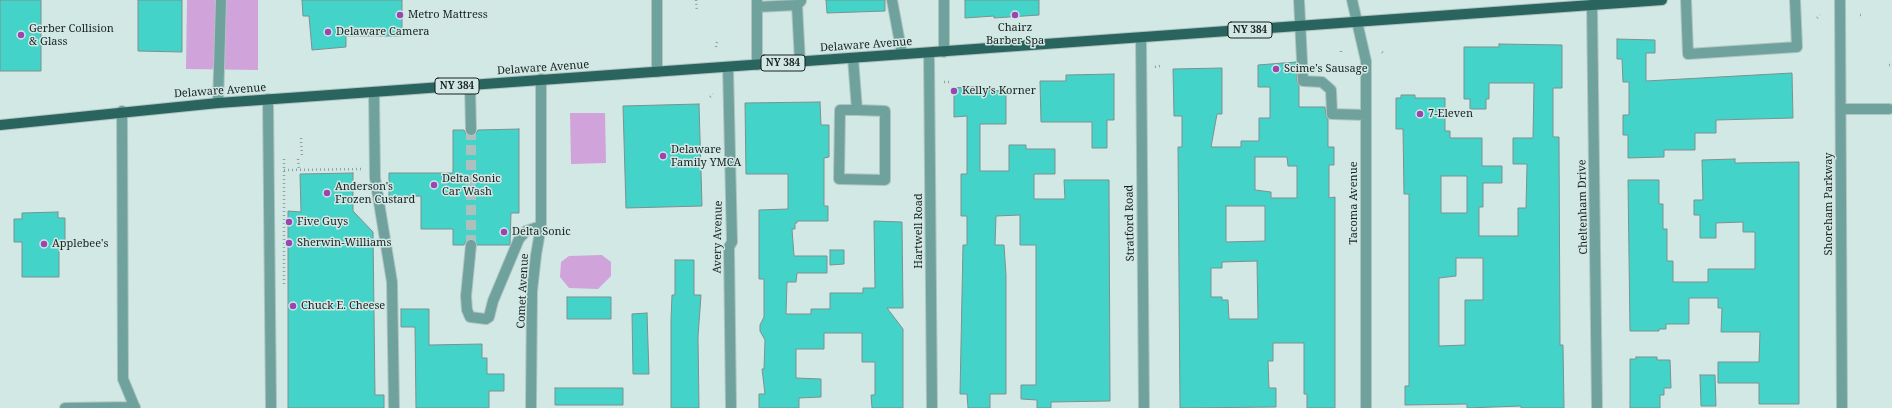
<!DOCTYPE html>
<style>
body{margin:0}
canvas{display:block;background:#d1e8e5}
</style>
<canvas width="1892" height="408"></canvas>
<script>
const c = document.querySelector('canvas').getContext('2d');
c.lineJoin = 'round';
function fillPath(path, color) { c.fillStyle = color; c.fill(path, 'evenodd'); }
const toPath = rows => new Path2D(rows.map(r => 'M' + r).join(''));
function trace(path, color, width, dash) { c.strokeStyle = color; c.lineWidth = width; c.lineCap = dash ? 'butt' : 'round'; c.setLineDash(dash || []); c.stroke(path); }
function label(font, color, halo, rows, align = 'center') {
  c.font = font + ' "Noto Serif",serif'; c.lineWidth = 3; c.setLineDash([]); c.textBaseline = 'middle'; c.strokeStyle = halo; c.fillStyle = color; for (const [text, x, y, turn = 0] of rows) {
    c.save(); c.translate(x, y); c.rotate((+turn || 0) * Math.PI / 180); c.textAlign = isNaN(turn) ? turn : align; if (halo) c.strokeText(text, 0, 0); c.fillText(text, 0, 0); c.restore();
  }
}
fillPath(toPath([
 [187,0,258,0,258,70,186,69],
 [570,113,605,113,606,163,571,164],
 [602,255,611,262,611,276,598,289,569,288,560,277,561,262,569,256]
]), '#d0a3da');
const building = toPath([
 [0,0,41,0,41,71,0,71,0,0],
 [138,0,182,0,182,52,138,51,138,0],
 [302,0,402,0,402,36,346,36,346,47,312,50,309,16,303,16,302,0],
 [826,0,885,0,885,11,827,13,826,0],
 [965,0,1039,0,1039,15,994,18,994,16,965,18,965,0],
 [1617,39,1655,40,1655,53,1646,53,1646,81,1792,73,1793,118,1716,120,1716,133,1695,133,1695,150,1664,150,1664,157,1628,158,1628,135,1623,135,1623,115,1629,115,1629,82,1623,82,1622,59,1617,59,1617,39],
 [1499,44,1562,45,1562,88,1553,88,1553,137,1559,137,1560,345,1563,345,1564,408,1521,408,1521,406,1467,408,1467,404,1405,405,1405,386,1409,386,1409,194,1404,194,1403,129,1396,129,1396,98,1401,98,1401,95,1415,95,1415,98,1445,98,1445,131,1450,131,1450,138,1482,138,1482,166,1502,166,1502,183,1483,183,1483,207,1479,207,1479,236,1518,236,1518,208,1526,208,1527,164,1513,164,1513,138,1533,138,1534,83,1489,83,1489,99,1486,99,1486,109,1470,109,1470,99,1464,99,1464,47,1499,47,1499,44],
 [1441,176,1467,176,1467,213,1441,213,1441,176],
 [1456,258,1483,258,1483,300,1465,300,1465,345,1439,346,1439,278,1456,276,1456,258],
 [1296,62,1297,81,1299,86,1299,107,1325,107,1326,115,1328,119,1328,147,1334,147,1334,165,1329,165,1329,198,1335,197,1335,408,1307,408,1307,394,1304,394,1304,343,1273,343,1273,361,1268,361,1269,388,1276,388,1276,407,1180,408,1178,147,1182,147,1182,116,1174,116,1173,69,1222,68,1222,114,1217,114,1211,147,1241,147,1241,141,1259,141,1259,118,1270,118,1270,87,1258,87,1258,65,1296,62],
 [1255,157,1287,157,1288,166,1297,166,1297,198,1271,198,1271,192,1255,190,1255,157],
 [1226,206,1265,206,1265,241,1226,242,1226,206],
 [1257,261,1258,319,1229,319,1228,300,1222,300,1222,297,1211,297,1211,268,1222,268,1222,262,1257,261],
 [1114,74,1114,120,1107,120,1107,148,1092,148,1092,122,1041,122,1040,81,1066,81,1066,75,1114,74],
 [980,86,980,90,1006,91,1006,124,980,124,980,171,1009,171,1009,145,1026,145,1026,149,1055,149,1055,174,1034,174,1034,199,1065,199,1064,180,1109,180,1110,401,1051,402,1051,408,1037,408,1037,400,1021,399,1021,385,1036,385,1036,245,1020,245,1020,215,996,216,995,245,1004,245,1006,275,1006,394,990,394,990,408,968,408,967,394,960,394,963,245,967,245,967,216,961,216,961,174,967,174,967,116,954,117,954,88,980,86],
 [820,102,821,125,829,125,829,157,824,158,824,206,828,206,828,221,797,221,797,223,795,223,795,229,792,229,794,256,827,256,827,273,797,273,796,282,787,282,786,314,811,314,811,309,830,309,830,293,863,293,863,288,875,288,874,221,902,222,903,308,887,308,903,329,903,408,872,408,871,395,875,395,875,362,862,362,862,333,824,333,824,349,796,349,796,378,821,379,821,397,799,398,799,408,759,408,759,394,765,394,762,369,764,369,765,340,760,331,760,325,764,317,764,279,759,279,759,210,788,209,788,174,746,174,745,103,820,102],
 [699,104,702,206,626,208,623,106,699,104],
 [519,129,519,213,511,213,510,245,477,245,475,240,471,239,466,241,464,245,453,245,453,229,421,229,421,196,389,197,389,173,453,173,453,130,464,130,466,134,471,136,475,135,478,130,519,129],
 [1735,159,1735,163,1799,162,1799,404,1759,404,1759,383,1718,383,1718,362,1759,362,1760,332,1721,332,1722,308,1718,308,1718,298,1689,298,1689,324,1666,324,1666,329,1659,329,1659,331,1630,331,1628,180,1659,180,1659,204,1663,204,1663,229,1667,229,1667,261,1673,261,1673,282,1708,282,1708,269,1755,269,1755,232,1743,232,1743,222,1716,223,1716,238,1700,238,1700,215,1694,215,1694,200,1703,200,1702,160,1735,159],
 [353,173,353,211,373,232,375,395,384,395,384,408,288,408,288,211,301,212,300,174,353,173],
 [58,212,58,218,65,218,65,246,59,246,59,277,22,277,22,242,14,242,14,219,22,219,22,213,58,212],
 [830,250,844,250,844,264,830,265,830,250],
 [675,260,694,260,694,295,701,295,698,337,699,408,671,408,671,319,672,295,675,295,675,260],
 [567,297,611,297,611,319,567,319,567,297],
 [401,309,429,309,429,345,482,344,482,358,487,358,487,374,504,374,504,391,489,391,489,408,416,408,415,327,401,327,401,309],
 [647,313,649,374,633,374,632,314,647,313],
 [1636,357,1657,357,1657,360,1670,360,1671,388,1664,388,1664,395,1660,395,1660,408,1630,408,1630,359,1636,359,1636,357],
 [1700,375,1715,375,1716,406,1701,406,1700,375],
 [555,388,623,388,623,405,555,405,555,388]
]);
fillPath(building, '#44d3c9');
trace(building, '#7c918f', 1);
trace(toPath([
 [471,130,471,245]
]), '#acc0be', 10, [10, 5]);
const minor = toPath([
 [892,0,902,54],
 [944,0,944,52],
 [1299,0,1303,81,1322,82,1331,90,1332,114,1366,115],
 [1352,0,1366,61,1366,408],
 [1686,0,1688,54,1797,47,1795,0],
 [1840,0,1842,408],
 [797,5,800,62],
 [1592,5,1597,408],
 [757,7,797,5,801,1],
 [1141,38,1144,408],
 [929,53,932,408],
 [853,58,857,110,840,110,839,179,885,180,885,111,857,110],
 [757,65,757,0],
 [728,67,732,242,729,247,731,408],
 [657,72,657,0],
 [470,85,471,130],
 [374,92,375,178,392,282,394,408],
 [268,99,271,408],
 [218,103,221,0],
 [1841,109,1889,109],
 [122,111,123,379,135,408],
 [471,245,466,296,467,310,470,317,486,319,489,317,493,301,519,239,526,231,541,226],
 [65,408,135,407],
 [531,408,532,291,536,255,541,226,541,79]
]);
const major = toPath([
 [0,125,218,103,1662,0]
]);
trace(minor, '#b0c4c2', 12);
trace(major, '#b0c4c2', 12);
trace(toPath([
 [696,0,697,11],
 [1860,15,1863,15],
 [1817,18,1820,15],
 [716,47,717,42],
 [1341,51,1341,53],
 [1382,52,1384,54],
 [1889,65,1892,65],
 [1155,67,1160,66],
 [944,82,950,82],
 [710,97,713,94],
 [301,138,302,158],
 [284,159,284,284],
 [298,159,299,170],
 [284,170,364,169]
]), '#90a2a0', 2.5, [1, 3]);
trace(minor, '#6fa29d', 10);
trace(major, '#29645f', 10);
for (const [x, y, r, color] of [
 [400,15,4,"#9c44b0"],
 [1015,15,4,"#9c44b0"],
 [328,32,4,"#9c44b0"],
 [21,35,4,"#9c44b0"],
 [1276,69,4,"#9c44b0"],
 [954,91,4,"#9c44b0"],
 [1420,114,4,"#9c44b0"],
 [663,156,4,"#9c44b0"],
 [434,185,4,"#9c44b0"],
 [327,193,4,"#9c44b0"],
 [289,222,4,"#9c44b0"],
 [504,232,4,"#9c44b0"],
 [289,243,4,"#9c44b0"],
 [44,244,4,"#9c44b0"],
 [293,306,4,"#9c44b0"]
]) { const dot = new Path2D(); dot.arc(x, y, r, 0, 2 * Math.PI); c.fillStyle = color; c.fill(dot); trace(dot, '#d1e8e5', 1.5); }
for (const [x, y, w] of [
 [1250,30,44],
 [783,63,44],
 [457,86,44]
]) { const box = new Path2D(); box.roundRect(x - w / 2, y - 8, w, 16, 3); c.fillStyle = '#d1e8e5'; c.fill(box); trace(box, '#192120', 1); }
label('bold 10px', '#192120', null, [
 ["NY 384",1250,30],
 ["NY 384",783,63],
 ["NY 384",457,86]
]);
label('11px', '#192120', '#d1e8e5', [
 ["Metro Mattress",408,15],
 ["Chairz",1015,28,"center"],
 ["Barber Spa",1015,41,"center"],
 ["Gerber Collision",29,29],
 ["& Glass",29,42],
 ["Delaware Camera",336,32],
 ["Scime's Sausage",1284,69],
 ["Kelly's Korner",962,91],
 ["7-Eleven",1428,114],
 ["Delaware",671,150],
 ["Family YMCA",671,163],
 ["Delta Sonic",442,179],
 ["Car Wash",442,192],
 ["Anderson's",335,187],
 ["Frozen Custard",335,200],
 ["Five Guys",297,222],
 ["Delta Sonic",512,232],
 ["Sherwin-Williams",297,243],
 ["Applebee's",52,244],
 ["Chuck E. Cheese",301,306]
], 'left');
label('11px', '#192120', '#d1e8e5', [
 ["Delaware Avenue",866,45,-4],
 ["Delaware Avenue",543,68,-4],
 ["Delaware Avenue",220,91,-4],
 ["Tacoma Avenue",1354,203,-90],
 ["Shoreham Parkway",1829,204,-90],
 ["Cheltenham Drive",1583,207,-91],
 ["Stratford Road",1130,223,-91],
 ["Hartwell Road",919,231,-90],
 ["Avery Avenue",718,237,-89],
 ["Comet Avenue",523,291,-87]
]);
</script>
